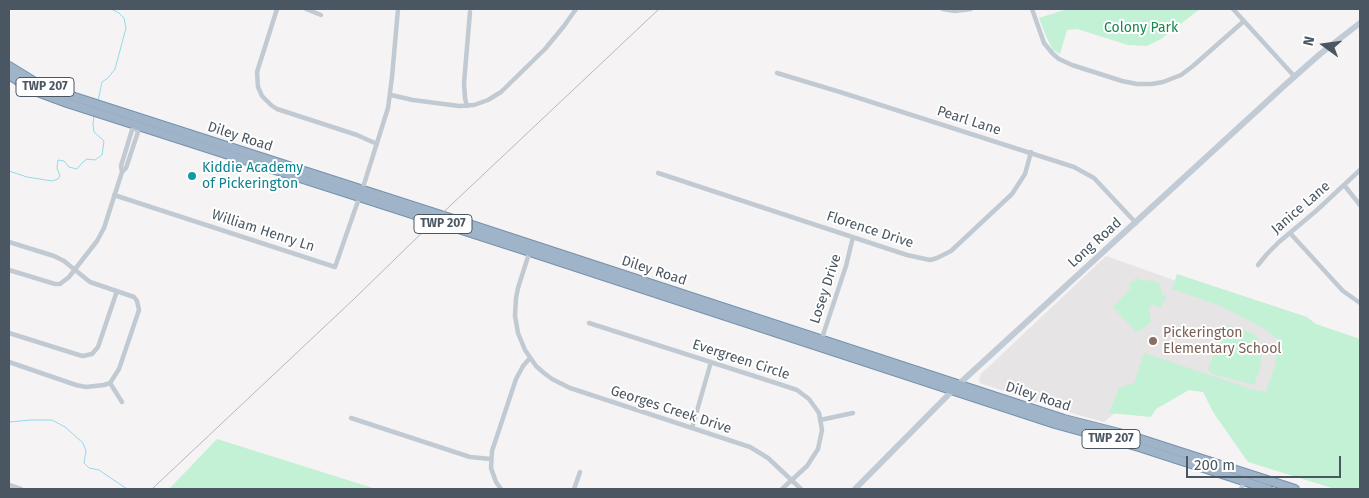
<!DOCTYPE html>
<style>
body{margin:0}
#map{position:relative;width:1369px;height:498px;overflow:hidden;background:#f5f3f3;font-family:"Fira Sans",sans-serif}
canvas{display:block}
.frame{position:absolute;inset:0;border:10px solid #4a5661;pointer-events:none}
.north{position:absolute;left:1299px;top:20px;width:50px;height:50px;-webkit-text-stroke:4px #fff;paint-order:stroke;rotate:284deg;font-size:14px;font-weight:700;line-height:20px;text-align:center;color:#4a5661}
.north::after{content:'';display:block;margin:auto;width:18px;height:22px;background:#4a5661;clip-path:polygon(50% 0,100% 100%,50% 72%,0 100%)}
.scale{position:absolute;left:1186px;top:456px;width:155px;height:22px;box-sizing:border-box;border:2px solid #4a5661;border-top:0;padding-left:6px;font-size:15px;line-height:18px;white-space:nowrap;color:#4a5661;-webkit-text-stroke:4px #fff;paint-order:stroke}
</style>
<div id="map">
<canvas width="1369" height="498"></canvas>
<div class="frame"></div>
<div class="north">N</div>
<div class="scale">200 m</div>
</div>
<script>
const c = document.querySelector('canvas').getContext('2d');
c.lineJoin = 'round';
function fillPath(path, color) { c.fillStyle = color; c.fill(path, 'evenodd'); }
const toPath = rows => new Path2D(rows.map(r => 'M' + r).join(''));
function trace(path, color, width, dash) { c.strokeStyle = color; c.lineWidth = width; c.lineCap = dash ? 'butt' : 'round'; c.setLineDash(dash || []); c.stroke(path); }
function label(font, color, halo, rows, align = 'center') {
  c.font = font + ' "Fira Sans",sans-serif'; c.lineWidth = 4; c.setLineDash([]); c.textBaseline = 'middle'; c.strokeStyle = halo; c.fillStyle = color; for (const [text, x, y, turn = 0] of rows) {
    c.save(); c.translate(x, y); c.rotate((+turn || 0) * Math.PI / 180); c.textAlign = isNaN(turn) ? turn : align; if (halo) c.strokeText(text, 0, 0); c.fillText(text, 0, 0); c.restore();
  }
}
fillPath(toPath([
 [1106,256,1295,323,1270,401,1171,378,1126,404,1104,422,1057,409,980,383,979,380,981,374]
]), '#e6e4e5');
fillPath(toPath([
 [1067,9,1200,9,1161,39,1147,46,1128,45,1077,29,1067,30,1060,54,1053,50,1046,36,1039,18],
 [1177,274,1307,317,1316,324,1360,339,1360,489,1335,489,1248,462,1213,412,1203,392,1189,390,1156,409,1151,417,1109,413,1119,388,1134,383,1144,353,1251,389,1266,392,1274,368,1279,340,1263,328,1221,306,1172,289],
 [1136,278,1140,280,1154,281,1160,284,1162,295,1167,296,1160,308,1154,305,1150,306,1149,309,1151,322,1140,331,1137,330,1136,332,1113,307,1131,288,1129,284],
 [1226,325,1242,329,1256,335,1262,353,1260,369,1254,385,1210,373,1208,369],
 [217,439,376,489,169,489]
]), '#c3f1d5');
trace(toPath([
 [98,101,102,82,108,78,115,69,126,28,124,18,119,13,111,9],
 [9,171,27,177,52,181,58,179,60,176,57,168,58,160,64,161,69,167,77,169,83,162,87,159,95,160,102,155,104,141,94,132,93,125,94,115],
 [9,422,31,420,52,420,65,427,83,443,86,451,84,463,89,468,99,470,127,489]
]), '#90daee', 1);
const trunk = toPath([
 [9,66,35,82,56,91,475,226,1064,419,1131,436,1295,489],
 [9,75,32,90,67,103,530,252,1055,424,1139,447,1268,489]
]);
trace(trunk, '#7690ad', 10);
trace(toPath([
 [277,9,257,72,258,87,262,96,271,105,277,109,357,135,377,144],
 [306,9,321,15],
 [943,9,955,11,971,9],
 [1032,9,1044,43,1053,54,1059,59,1072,65,1122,81,1137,84,1152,84,1163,82,1181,75,1193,66,1244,21],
 [1233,9,1295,77],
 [777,73,840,92,1074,167,1094,178,1136,223],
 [391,95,413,100,459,106,474,105,488,100,501,92,545,49,564,26,576,9],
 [467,106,465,98,464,83,470,12],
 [658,173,907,255,930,260,937,258,951,251,1012,194,1025,174,1031,152],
 [1344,185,1360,205],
 [114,195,335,267,365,181,388,108,392,77,398,9],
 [1290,233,1343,291,1360,303],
 [9,242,54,256,64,261,90,282,134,297,137,301,139,310,119,369,110,383,104,385,86,387,76,385,9,362],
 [532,244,518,288,516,298,515,316,518,333,525,350,536,366,544,373,552,379,570,388,750,447,768,458,801,489],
 [1258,265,1267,254,1279,242,1316,211,1360,170],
 [9,270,55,284,60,284,69,277,97,241,104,228,122,172,121,166,132,130,136,128,138,132,126,168,122,172],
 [589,323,779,384,797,390,809,399,819,413,822,430,818,449,807,466,782,489],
 [9,333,79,355,83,356,92,354,98,347,117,291],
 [821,341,846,266,853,237],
 [110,383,122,402],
 [351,418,470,457,491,459],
 [820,420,853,413],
 [692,428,711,362],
 [9,485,21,489],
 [501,489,496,482,491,468,492,451,516,379,523,366,530,358],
 [574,489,580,472],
 [1241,489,1245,479]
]), '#c1cad2', 4.5);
trace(toPath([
 [855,489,959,384,1285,85,1320,54,1360,23]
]), '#c1cbd6', 6);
trace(trunk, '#9fb4c9', 8);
trace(toPath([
 [152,489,355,298,434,221,659,9]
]), '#b5b8bd', 1);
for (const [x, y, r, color] of [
 [192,176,5,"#0f9aa8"],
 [1153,341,5,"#8d6e63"]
]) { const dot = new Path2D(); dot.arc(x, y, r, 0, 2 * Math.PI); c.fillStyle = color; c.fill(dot); trace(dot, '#fff', 2); }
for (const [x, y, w] of [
 [45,87,58],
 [443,224,58],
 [1111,439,58]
]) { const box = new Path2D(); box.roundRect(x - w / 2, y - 9.5, w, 19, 4); c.fillStyle = '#fff'; c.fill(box); trace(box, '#4a5661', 1); }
label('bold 12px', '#4a5661', null, [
 ["TWP 207",45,87],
 ["TWP 207",443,224],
 ["TWP 207",1111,439]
]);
label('14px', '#17864f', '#fff', [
 ["Colony Park",1141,28]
]);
label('14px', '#4a5661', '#fff', [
 ["Pearl Lane",969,121,18],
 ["Diley Road",240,137,18],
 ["Janice Lane",1301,208,-41],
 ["Florence Drive",870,230,18],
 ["William Henry Ln",263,231,18],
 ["Long Road",1095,243,-42],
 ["Diley Road",654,271,18],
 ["Losey Drive",826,289,-72],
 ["Evergreen Circle",741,360,18],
 ["Diley Road",1038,397,18],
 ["Georges Creek Drive",671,410,18]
]);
label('14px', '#0d838f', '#fff', [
 ["Kiddie Academy",202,168],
 ["of Pickerington",202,184]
], 'left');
label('14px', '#785e54', '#fff', [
 ["Pickerington",1163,333],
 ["Elementary School",1163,349]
], 'left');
</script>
